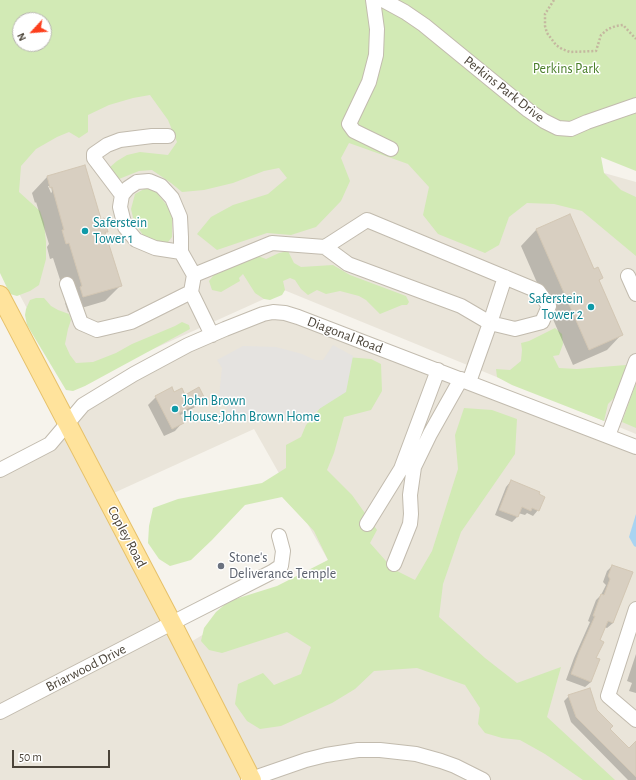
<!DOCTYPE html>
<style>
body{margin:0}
#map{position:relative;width:636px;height:780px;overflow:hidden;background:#f6f3ec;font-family:"Alegreya Sans",sans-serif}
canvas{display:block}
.north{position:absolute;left:12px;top:12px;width:40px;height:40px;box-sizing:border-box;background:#fff;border:1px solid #b7b4b0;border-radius:50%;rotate:244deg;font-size:11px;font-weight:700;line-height:16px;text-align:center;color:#4b4439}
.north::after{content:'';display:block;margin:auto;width:14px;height:18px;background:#fc3f1d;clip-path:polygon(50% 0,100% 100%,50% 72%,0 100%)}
.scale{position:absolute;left:12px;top:750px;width:98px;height:18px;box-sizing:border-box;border:2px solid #4b4439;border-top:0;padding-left:5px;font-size:12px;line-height:14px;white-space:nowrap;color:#4b4439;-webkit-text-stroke:3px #fff;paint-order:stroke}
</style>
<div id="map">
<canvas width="636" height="780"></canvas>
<div class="north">N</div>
<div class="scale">50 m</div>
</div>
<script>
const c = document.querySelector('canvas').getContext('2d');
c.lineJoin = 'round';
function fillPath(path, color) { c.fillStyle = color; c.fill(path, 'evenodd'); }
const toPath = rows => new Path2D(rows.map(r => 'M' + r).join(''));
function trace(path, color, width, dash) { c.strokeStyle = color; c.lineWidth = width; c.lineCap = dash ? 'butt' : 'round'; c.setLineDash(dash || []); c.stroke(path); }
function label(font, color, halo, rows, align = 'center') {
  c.font = font + ' "Alegreya Sans",sans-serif'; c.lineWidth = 3; c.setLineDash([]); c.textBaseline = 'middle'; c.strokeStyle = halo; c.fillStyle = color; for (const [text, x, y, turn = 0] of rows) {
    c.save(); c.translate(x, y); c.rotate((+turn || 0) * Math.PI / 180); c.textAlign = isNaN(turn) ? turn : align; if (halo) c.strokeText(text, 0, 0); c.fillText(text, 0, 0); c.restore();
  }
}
fillPath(toPath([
 [141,81,604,173,636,182,636,434,284,290,69,387,0,258,0,148],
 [273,312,636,447,636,780,0,780,0,470,50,444,66,423,134,374],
 [254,429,328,560,184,646,105,497]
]), '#eae5da');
fillPath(toPath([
 [0,0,636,0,636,171,601,157,604,173,621,190,636,197,636,256,582,211,554,204,527,203,509,217,499,245,485,253,438,234,423,215,429,187,408,164,349,143,341,158,350,181,341,201,316,227,291,235,267,233,217,250,197,234,211,217,233,205,268,194,287,178,279,168,264,171,233,183,204,190,182,192,171,183,152,170,139,171,114,181,109,168,117,161,127,155,140,152,168,155,177,142,168,120,150,95,133,98,109,105,88,115,88,132,79,138,69,132,57,137,36,149,21,166,19,192,40,211,44,223,46,242,46,259,39,285,30,291,17,296,10,294,0,273],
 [20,20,44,20,44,44,20,44],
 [144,189,151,189,156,192,169,208,172,218,172,237,168,242,164,243,147,238,143,235,134,222,131,209,135,194],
 [288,251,294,263,301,267,333,265,350,275,406,296,409,302,407,305,402,305,380,314,366,300,359,296,340,291,326,294,317,290,308,295,301,289,295,280,290,278,283,281,285,290,282,295,270,300,264,299,255,293,243,274,239,278,240,281,221,292,212,290,209,281,217,271,255,255,266,259,279,253],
 [36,298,44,298,51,306,58,310,69,314,71,320,68,329,65,344,70,355,76,363,93,362,116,353,132,344,175,326,182,322,189,325,190,329,85,386,73,391,66,390,27,325,25,315,26,309,30,300],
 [555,328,562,334,563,344,559,355,553,356,559,368,577,369,626,365,623,379,616,396,608,404,604,421,512,385,497,377,496,369,510,370,521,361,522,350,521,343,529,341],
 [346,357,371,359,381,364,382,391,371,410,344,417,334,453,327,470,352,495,377,530,370,543,393,569,415,580,432,551,458,469,455,435,464,408,492,410,517,419,515,454,461,532,443,584,439,617,485,658,517,683,561,667,547,717,615,780,583,780,545,754,520,740,502,738,485,733,478,724,480,708,465,685,417,668,374,671,355,689,332,703,281,726,260,729,247,721,235,704,238,684,263,673,274,685,301,674,311,647,287,632,222,653,209,650,201,641,204,628,216,612,229,601,277,586,328,560,314,531,282,497,245,505,212,540,191,560,170,566,159,559,148,543,149,526,153,508,178,499,262,483,286,468,286,445,301,437,306,425,331,395],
 [636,383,636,428,622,422]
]), '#d2eab5');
fillPath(toPath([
 [333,345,353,356,346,392,308,416,288,420,257,421,242,419,230,413,219,396,222,368,217,360,243,346,276,347,302,354,315,360,323,360]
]), '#e5e3e0');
fillPath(toPath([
 [636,514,636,547,634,546,629,537]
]), '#a9d4f2');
fillPath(toPath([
 [84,167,100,220,107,231,105,234,120,286,105,301,68,312,65,303,67,301,53,258,50,259,47,247,49,244,36,202,35,203,32,193,47,177],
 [48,186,51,186,52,192,51,193],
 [570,215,594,270,601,278,599,281,622,334,607,350,573,365,521,246,536,230],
 [174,393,203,399,195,407,179,416,183,422,175,431,164,436,148,405,156,397],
 [511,481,538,510,533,516,527,513,525,515,518,513,517,517,512,522,495,515,506,487],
 [612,566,632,573,613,623,607,628,604,627,598,640,591,682,585,687,566,680,574,658,590,622,588,621,596,600,601,595,606,585,603,582,607,571],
 [636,654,636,693,629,691,632,683,627,681],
 [569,696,596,710,608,729,629,750,636,751,636,780,628,780,571,722,564,701]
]), '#0003');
const building = toPath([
 [85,165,101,219,104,218,108,232,105,232,122,286,83,297,80,287,82,286,69,243,66,244,62,230,64,230,52,187,50,188,47,176,85,165],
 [570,214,594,269,598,267,603,278,599,280,623,335,589,350,536,229,570,214],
 [172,387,174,392,182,388,185,395,199,387,205,399,179,413,184,423,172,429,155,396,172,387],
 [511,480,540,492,539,494,545,497,539,511,532,508,531,511,522,507,518,517,499,510,511,480],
 [612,565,633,572,613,623,608,621,600,640,604,642,596,658,600,659,591,682,571,674,579,652,595,616,593,616,601,594,604,595,610,579,608,576,612,565],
 [590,688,597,710,613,726,610,729,629,748,636,741,636,777,576,717,568,695,590,688]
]);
fillPath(building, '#d8cfc1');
trace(building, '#d3c7b4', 1);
const minor = toPath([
 [373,0,377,29,376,55,369,82,349,124,354,131,391,149],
 [383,0,405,12,424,25,528,110,544,121,558,128,571,129,587,122,636,105],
 [122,195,94,158,94,154,107,145,120,140,152,136,168,136],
 [325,247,348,264,461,306,490,323,505,277],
 [181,252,155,248,136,240,125,227,120,207,122,195,128,188,137,182,149,181,161,186,172,198,180,217,181,237,181,252,194,275],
 [628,276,636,294],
 [67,284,81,323,97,330,131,322,191,292,194,275,272,243,325,247,367,220,538,291,549,306,542,322,515,329,490,323,469,382],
 [191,292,212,335],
 [608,436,636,361],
 [0,470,50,444,83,405,134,374,188,345,225,329,263,314,273,312,285,313,298,317,636,447],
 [367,524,401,469,438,370],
 [394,564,410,524,411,514,410,495,414,467,430,434,461,379],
 [636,609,608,696,636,720],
 [0,712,172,623,272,572,281,566,283,551,279,536],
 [248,780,306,760,326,755,358,750,380,750,416,754,441,761,455,766,483,780]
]);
const major = toPath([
 [0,295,172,623,252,780]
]);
trace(minor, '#c2bbae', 16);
trace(major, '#e6c16a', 20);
trace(toPath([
 [554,0,545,14,545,26,547,33,556,45,562,49,570,52,596,51,601,35,608,29,616,26,623,25,636,39]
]), '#c4b79f', 2.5, [2, 2]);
trace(minor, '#fff', 14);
trace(major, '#ffe39c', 18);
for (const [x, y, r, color] of [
 [85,231,4,"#0f9aa8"],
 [591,307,4,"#0f9aa8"],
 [175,409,4,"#0f9aa8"],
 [221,566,4,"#6b7280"]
]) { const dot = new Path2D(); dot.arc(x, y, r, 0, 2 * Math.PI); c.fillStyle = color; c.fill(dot); trace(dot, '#fff', 1.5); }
label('14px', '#4a7f2a', '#fff', [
 ["Perkins Park",566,69]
]);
label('14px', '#4b4439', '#fff', [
 ["Perkins Park Drive",504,89,38],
 ["Diagonal Road",345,335,21],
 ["Copley Road",127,537,62],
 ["Briarwood Drive",86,668,-27]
]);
label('14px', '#0d838f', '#fff', [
 ["Saferstein",93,223],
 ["Tower 1",93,239],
 ["Saferstein",583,299,"right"],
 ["Tower 2",583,315,"right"],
 ["John Brown",183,401],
 ["House;John Brown Home",183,417]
], 'left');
label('14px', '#5b616d', '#fff', [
 ["Stone's",229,558],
 ["Deliverance Temple",229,574]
], 'left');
</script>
